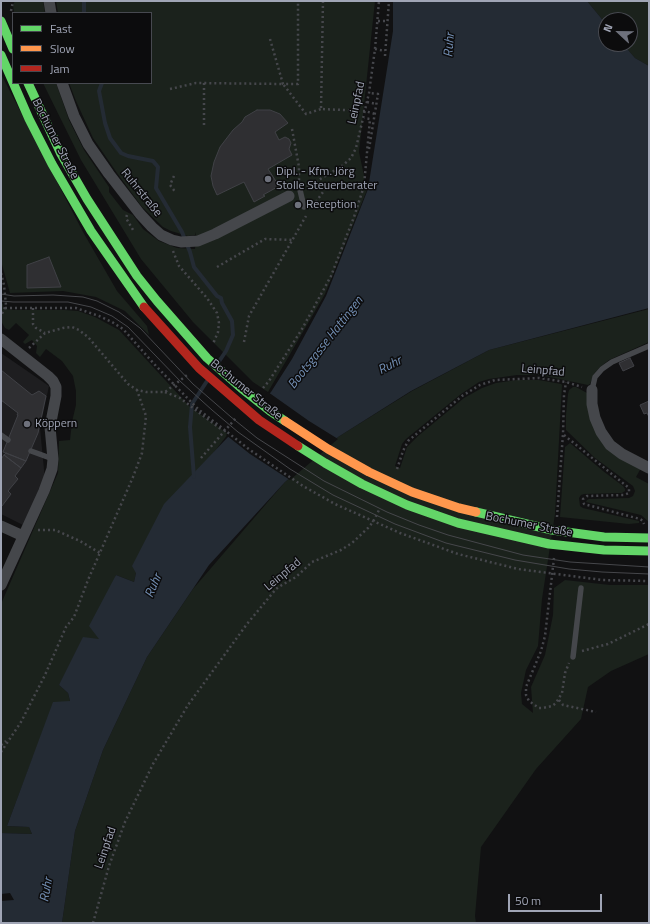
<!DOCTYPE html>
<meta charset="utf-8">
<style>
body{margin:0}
#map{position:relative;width:650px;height:924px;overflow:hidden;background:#111112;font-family:"Titillium Web",sans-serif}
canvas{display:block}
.frame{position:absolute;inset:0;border:2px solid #a0a5b5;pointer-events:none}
.legend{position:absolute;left:12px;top:12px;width:140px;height:72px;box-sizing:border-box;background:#0c0c0d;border:1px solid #474950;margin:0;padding:5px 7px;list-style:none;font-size:12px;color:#a0a5b5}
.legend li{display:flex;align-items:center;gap:8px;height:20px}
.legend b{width:20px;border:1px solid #474950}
.north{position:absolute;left:598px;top:12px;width:40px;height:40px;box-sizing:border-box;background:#0c0c0d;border:1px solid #474950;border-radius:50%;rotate:292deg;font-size:11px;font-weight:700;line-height:16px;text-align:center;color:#a0a5b5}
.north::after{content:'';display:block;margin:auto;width:14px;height:18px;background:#6e717c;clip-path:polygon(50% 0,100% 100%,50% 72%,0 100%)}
.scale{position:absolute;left:508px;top:894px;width:94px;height:18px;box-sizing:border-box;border:2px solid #a0a5b5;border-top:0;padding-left:5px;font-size:12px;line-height:14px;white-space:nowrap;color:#a0a5b5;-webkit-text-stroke:3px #0c0c0d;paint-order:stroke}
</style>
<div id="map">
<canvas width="650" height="924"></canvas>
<div class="frame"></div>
<ul class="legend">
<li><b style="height:5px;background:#63d668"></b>Fast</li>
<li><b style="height:5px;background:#ff974d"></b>Slow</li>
<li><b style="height:5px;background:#b3261e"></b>Jam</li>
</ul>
<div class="north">N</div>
<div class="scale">50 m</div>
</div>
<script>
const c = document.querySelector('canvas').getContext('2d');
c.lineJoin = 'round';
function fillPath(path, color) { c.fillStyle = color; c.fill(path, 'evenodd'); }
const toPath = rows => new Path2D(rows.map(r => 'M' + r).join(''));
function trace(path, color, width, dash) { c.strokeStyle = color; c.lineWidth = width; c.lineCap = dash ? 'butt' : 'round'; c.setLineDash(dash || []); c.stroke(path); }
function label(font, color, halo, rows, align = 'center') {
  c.font = font + ' "Titillium Web",sans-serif'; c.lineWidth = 3; c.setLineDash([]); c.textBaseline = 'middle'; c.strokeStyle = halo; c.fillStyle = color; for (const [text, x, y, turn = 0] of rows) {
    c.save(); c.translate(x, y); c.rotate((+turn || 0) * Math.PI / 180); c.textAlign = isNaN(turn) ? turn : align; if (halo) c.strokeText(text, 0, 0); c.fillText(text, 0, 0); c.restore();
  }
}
fillPath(toPath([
 [1,353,49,386,40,428,45,480,23,525,1,514]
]), '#1e1e20');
fillPath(toPath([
 [15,1,43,1,45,13,14,13,13,5],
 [56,1,375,1,359,152,367,190,325,294,268,392,253,382,193,322,141,259,81,160,43,83,56,83,69,120,84,150,109,187,109,192,123,210,133,215,143,229,159,241,177,248,195,249,196,232,195,235,188,236,171,231,163,227,142,207,117,173,93,138,76,101,69,83,151,83,151,13,58,13],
 [587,1,649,1,649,66,635,58,623,44,630,44,630,20,606,20,606,24],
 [1,74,83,232,117,291,147,326,149,335,125,311,96,297,63,291,10,293,1,261],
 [1,303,3,304,3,309,15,310,65,310,78,311,95,317,119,330,190,407,228,434,211,456,136,573,134,582,116,575,99,639,59,685,68,693,70,701,33,757,7,826,29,827,32,834,1,833,1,604,58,473,59,441,70,440,72,422,76,405,76,391,73,376,62,361,46,349,40,357,36,353,37,346,32,340,25,344,23,342,29,335,16,323,9,330,5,328,1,321],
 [649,309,649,342,609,360,600,367,594,374,590,384,588,385,540,375,517,375,489,379,479,382,461,394,406,439,402,444,395,466,400,468,407,447,418,436,464,398,482,388,496,383,517,380,539,380,561,384,562,385,555,514,542,599,538,646,526,670,521,693,522,704,533,713,531,687,545,655,553,615,554,588,565,580,610,585,649,585,649,654,611,671,588,687,581,719,536,769,481,847,475,916,476,923,62,923,75,831,103,750,147,657,193,589,285,482,338,437,412,391,489,350],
 [573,387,576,387,587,393,590,418,641,468,636,477,649,484,649,522,641,515,586,502,587,500,589,499,629,498,633,496,635,491,633,486,595,458,566,430,566,415,568,394,569,390],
 [570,443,603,471,623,486,625,489,625,491,622,493,584,494,581,495,579,498,580,506,583,508,639,521,639,523,629,524,560,517,565,447]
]), '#1b221c');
fillPath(toPath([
 [393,1,587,1,606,24,606,44,623,44,635,58,649,66,649,308,489,350,411,391,338,437,285,482,209,565,147,657,103,750,75,831,62,923,1,923,1,901,14,900,10,893,1,894,1,833,32,834,29,827,7,826,53,702,70,701,68,693,59,685,83,637,99,639,89,626,116,575,134,582,136,573,132,566,164,504,271,392,292,359,326,296,368,189,393,31]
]), '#242b34');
fillPath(toPath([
 [268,392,309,421,338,439,290,480,250,454,226,435]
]), '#111112');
trace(toPath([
 [84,1,84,13],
 [102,83,99,91,105,123,110,138,121,153,128,156,153,161,158,167,156,188,182,232,190,252,194,267,217,296,221,298,222,303,232,321,233,335,226,351,218,363],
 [194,477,190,427,192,404,207,381]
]), '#242b34', 4);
const building = toPath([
 [257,110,270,110,280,114,288,123,275,132,279,140,285,137,289,139,291,143,289,149,292,155,268,169,279,186,263,195,265,196,254,202,244,182,217,195,213,186,211,176,214,162,220,147,233,130,242,122,245,117,257,110],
 [49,257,61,287,27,288,27,265,49,257],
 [630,358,634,366,623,371,619,363,630,358],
 [1,370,32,395,39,391,46,396,38,433,26,461,3,452,18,415,17,415,18,413,1,400,1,370],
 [649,401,649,417,647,413,644,414,640,405,649,401],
 [6,453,26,461,21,468,4,455,6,453],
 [4,455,21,468,15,476,18,479,8,491,11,494,2,506,1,505,1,459,4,455]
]);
fillPath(building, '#2f2f32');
trace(building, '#404146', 1);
trace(toPath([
 [323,1,321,109,365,111,375,114],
 [11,11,13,1],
 [378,21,388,21],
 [270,39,283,84,298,84,298,1],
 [375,49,385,51],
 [385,56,389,1],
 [170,89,196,83,283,84,306,114,321,109],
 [367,102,376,104],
 [204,125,204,83],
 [292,129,299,167,299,182],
 [369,149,378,94,369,93],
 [174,176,170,185,176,193],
 [307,187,342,166,351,158,356,148,369,93,375,49,379,1],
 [313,206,323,192],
 [127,215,126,218,133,230],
 [173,251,179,266,207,298,217,313,219,323,218,332,213,344],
 [217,267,265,239,293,240],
 [1,273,4,285,6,305,1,316],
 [5,308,76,308,99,316,112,322,123,329,156,366,198,409,250,450,303,486,335,504,400,533,458,554,518,569,602,580,649,581],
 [33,308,33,324,36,328,45,333],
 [244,342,249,316,306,216],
 [29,348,45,333,63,328,72,327,79,330,88,337,128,384,137,390,146,392,165,392,187,375],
 [263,388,269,381,302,329,331,276,354,217,364,186,370,119,364,118],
 [165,392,180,398,222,430],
 [564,435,629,488,629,493,624,495,587,496,583,499,584,504,640,519,643,521,644,524],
 [201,458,236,418],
 [397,469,403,451,408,441,462,396,480,385,495,380,539,378,566,382,582,387],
 [557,517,563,434,564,395,566,382],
 [38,530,55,530,80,541,100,553],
 [554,558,545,636,541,651,526,687,526,695,529,701,539,708,543,708,552,706,556,703,562,693,565,673,569,663],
 [582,651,608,644,649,624],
 [559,700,563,705,596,712],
 [1,745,6,741],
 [1,752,21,722,45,675,66,627,74,617,88,580,133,477,142,453,146,416,137,390],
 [93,923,109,866,125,822,153,764,188,705,247,624,276,589,282,585,296,577,312,562,341,550,352,543,368,528,373,522,380,508]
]), '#46474c', 2.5, [2, 3]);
trace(toPath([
 [300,190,304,207],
 [592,390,595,377,602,369,612,362,649,346],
 [1,435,8,440],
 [31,451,53,459],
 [573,657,581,588]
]), '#45474b', 5.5);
trace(toPath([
 [49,1,51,13],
 [62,83,74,116,88,144,109,174,140,214,152,227,161,235,172,240,181,242,198,241,215,234,289,196],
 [1,339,48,376,53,381,56,387,56,396,50,427,53,459,52,469,44,491,1,585],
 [592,390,592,404,595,418,601,432,610,445,622,454,649,468],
 [1,526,23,536]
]), '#45474b', 11);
trace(toPath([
 [1,21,13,49],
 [1,55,29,119,52,164,91,231,144,307],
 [28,83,61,154,87,199,137,276,157,301,207,358,241,388,270,411,285,421],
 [298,446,325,463,362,484,407,505,458,523,549,544,604,550,649,551],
 [476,512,552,530,604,537,649,538]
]), '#63d668', 9);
trace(toPath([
 [285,421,328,449,369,472,412,492,459,508,476,512]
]), '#ff974d', 9);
trace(toPath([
 [144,307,199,368,259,420,298,446]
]), '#b3261e', 9);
trace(toPath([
 [1,294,14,296,53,295,83,297,97,301,119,312,140,328,193,384,231,417,257,438,324,481,387,512,419,525,448,535,523,555,570,562,649,567],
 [1,301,13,302,68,302,91,307,112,316,128,327,181,382,212,410,238,432,290,469,333,495,395,524,446,543,515,560,569,569,602,572,649,574]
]), '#46474b', 1);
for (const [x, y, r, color] of [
 [268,179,4,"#6e717c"],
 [298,205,4,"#6e717c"],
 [27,424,4,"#6e717c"]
]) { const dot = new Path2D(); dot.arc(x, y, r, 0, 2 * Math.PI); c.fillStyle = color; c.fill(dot); trace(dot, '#0c0c0d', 1.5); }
label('12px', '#a0a5b5', '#0c0c0d', [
 ["Leinpfad",357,103,-78],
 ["Bochumer Straße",55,139,63],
 ["Ruhrstraße",141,193,51],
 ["Leinpfad",543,371,5],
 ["Bochumer Straße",246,390,39],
 ["Bochumer Straße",529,525,11],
 ["Leinpfad",283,575,-40],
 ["Leinpfad",106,848,-71]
]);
label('12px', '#a0a5b5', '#0c0c0d', [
 ["Dipl. - Kfm. Jörg",276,172],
 ["Stolle Steuerberater",276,186],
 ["Reception",306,205],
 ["Köppern",35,424]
], 'left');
label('italic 13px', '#738fb4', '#0c0c0d', [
 ["Ruhr",450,45,-86],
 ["Bootsgasse Hattingen",326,343,-52],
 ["Ruhr",390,366,-28],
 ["Ruhr",154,586,-67],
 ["Ruhr",47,890,-80]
]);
</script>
